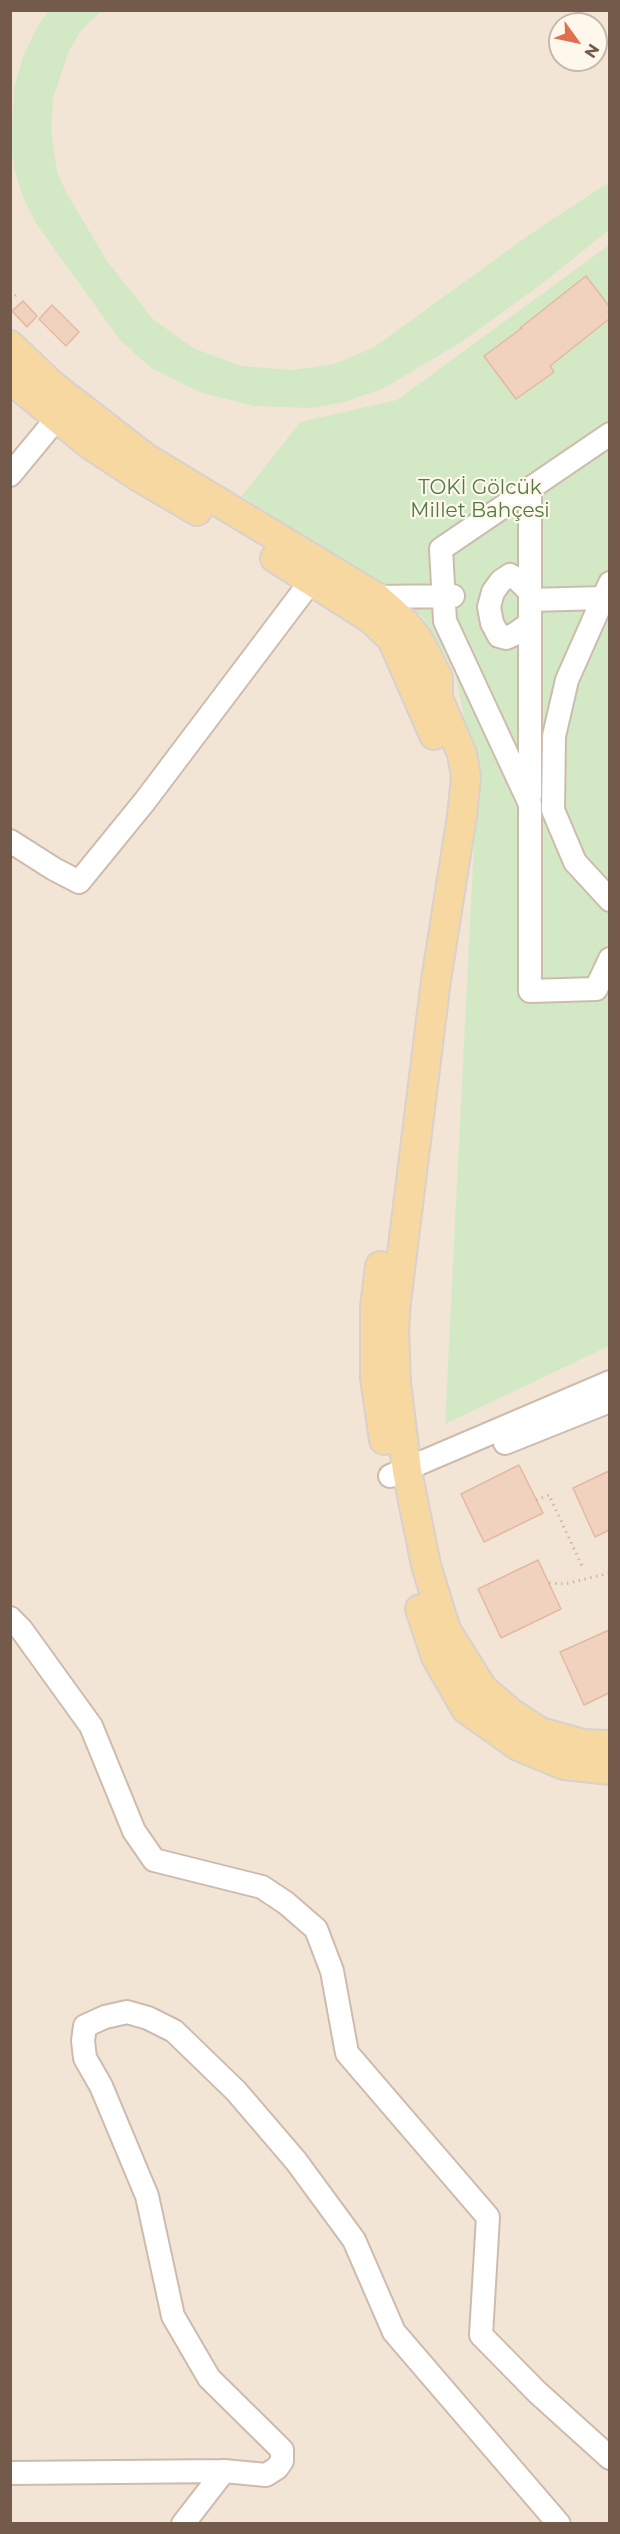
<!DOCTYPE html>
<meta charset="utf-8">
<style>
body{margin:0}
#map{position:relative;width:620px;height:2534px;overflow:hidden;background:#fcf3e6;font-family:Montserrat,sans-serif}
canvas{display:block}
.frame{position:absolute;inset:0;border:12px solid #745a4b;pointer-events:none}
.north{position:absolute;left:548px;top:12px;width:60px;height:60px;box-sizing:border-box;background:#fef7ec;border:2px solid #c7b8ac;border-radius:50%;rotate:123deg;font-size:16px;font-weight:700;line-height:24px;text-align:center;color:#745a4b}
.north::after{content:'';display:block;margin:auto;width:21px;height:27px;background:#e2704f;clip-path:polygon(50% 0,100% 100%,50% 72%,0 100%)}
</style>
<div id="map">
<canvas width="620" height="2534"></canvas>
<div class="frame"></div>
<div class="north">N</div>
</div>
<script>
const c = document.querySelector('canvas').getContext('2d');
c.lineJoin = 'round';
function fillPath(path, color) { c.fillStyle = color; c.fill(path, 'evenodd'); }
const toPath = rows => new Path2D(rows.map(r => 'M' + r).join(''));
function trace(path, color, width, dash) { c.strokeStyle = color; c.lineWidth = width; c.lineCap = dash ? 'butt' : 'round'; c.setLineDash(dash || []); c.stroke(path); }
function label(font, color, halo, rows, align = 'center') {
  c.font = font + ' Montserrat,sans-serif'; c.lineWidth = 4.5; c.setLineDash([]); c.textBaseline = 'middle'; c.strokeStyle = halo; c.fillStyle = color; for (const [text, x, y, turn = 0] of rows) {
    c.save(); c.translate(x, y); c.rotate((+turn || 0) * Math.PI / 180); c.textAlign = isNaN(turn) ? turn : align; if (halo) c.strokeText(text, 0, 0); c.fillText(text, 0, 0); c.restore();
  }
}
fillPath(toPath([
 [11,11,609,11,609,2523,11,2523],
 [560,24,596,24,596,60,560,60]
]), '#f3e5d5');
fillPath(toPath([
 [48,11,102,11,82,29,69,51,53,98,51,131,57,171,66,192,107,261,153,319,193,348,241,366,292,370,334,364,373,348,529,235,609,182,609,230,543,283,460,343,382,389,341,403,310,408,254,406,199,392,151,368,120,340,35,222,23,197,14,168,11,144,14,88,23,57,36,29],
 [609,245,609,1346,445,1424,477,782,455,673,422,616,242,496,300,422,397,400]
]), '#d3e9c5');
const building = toPath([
 [586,276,609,306,609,319,550,366,554,372,516,399,484,356,522,328,520,328,586,276],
 [23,301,37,316,27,327,12,311,23,301],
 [52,305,79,332,66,346,39,319,52,305],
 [519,1465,543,1513,484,1542,461,1494,519,1465],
 [609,1471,609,1530,595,1537,573,1488,609,1471],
 [538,1560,561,1609,501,1638,478,1589,538,1560],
 [609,1630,609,1693,584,1705,560,1652,609,1630]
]);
fillPath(building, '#f0d2bf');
trace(building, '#e3b99f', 1.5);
const minor = toPath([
 [610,434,441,549,445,621,530,804,530,991,596,989,610,959],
 [10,475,58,417],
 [530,489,530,796],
 [610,583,567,680,554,736,553,810,575,862,610,900],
 [530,592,517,579,510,575,501,581,493,592,489,607,492,623,499,636,506,638,515,634,530,623],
 [376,597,453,596],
 [530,600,603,598],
 [10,841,54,869,79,882,145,801,311,581],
 [505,1443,610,1401],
 [390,1476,610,1382],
 [10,1618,21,1629,91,1726,134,1831,154,1860,262,1887,286,1903,316,1929,332,1971,347,2053,488,2217,481,2335,537,2392,610,2458],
 [10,2473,224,2471,266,2475,277,2468,282,2461,282,2450,209,2378,173,2316,147,2196,101,2086,85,2058,83,2041,85,2026,105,2017,127,2012,148,2018,174,2031,236,2091,296,2161,354,2240,394,2332,559,2524],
 [183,2524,224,2471]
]);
const major = toPath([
 [10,345,53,386,146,458,376,597,405,623,418,639,438,678,438,698,462,754,466,777,462,816,436,980,396,1302,394,1330,396,1383,407,1471,426,1565,446,1630,483,1689,511,1713,540,1732,583,1744,610,1745],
 [10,379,89,444,139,477,197,511],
 [275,558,371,619,392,639,434,735],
 [380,1266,375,1307,375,1378,384,1440],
 [420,1609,436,1657,466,1709,518,1746,564,1765,610,1770]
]);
trace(minor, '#cdbbad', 26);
trace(major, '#d8d1cd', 32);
trace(toPath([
 [10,299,16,295],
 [10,585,15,586],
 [536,1500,549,1495,582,1566],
 [549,1583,565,1584,610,1573]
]), '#d5b6a1', 3, [1.5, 4.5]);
trace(minor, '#fff', 22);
trace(major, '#f8d8a1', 28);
label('20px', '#547a43', '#fef7ec', [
 ["TOKİ Gölcük",480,488],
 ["Millet Bahçesi",480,511]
]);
</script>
